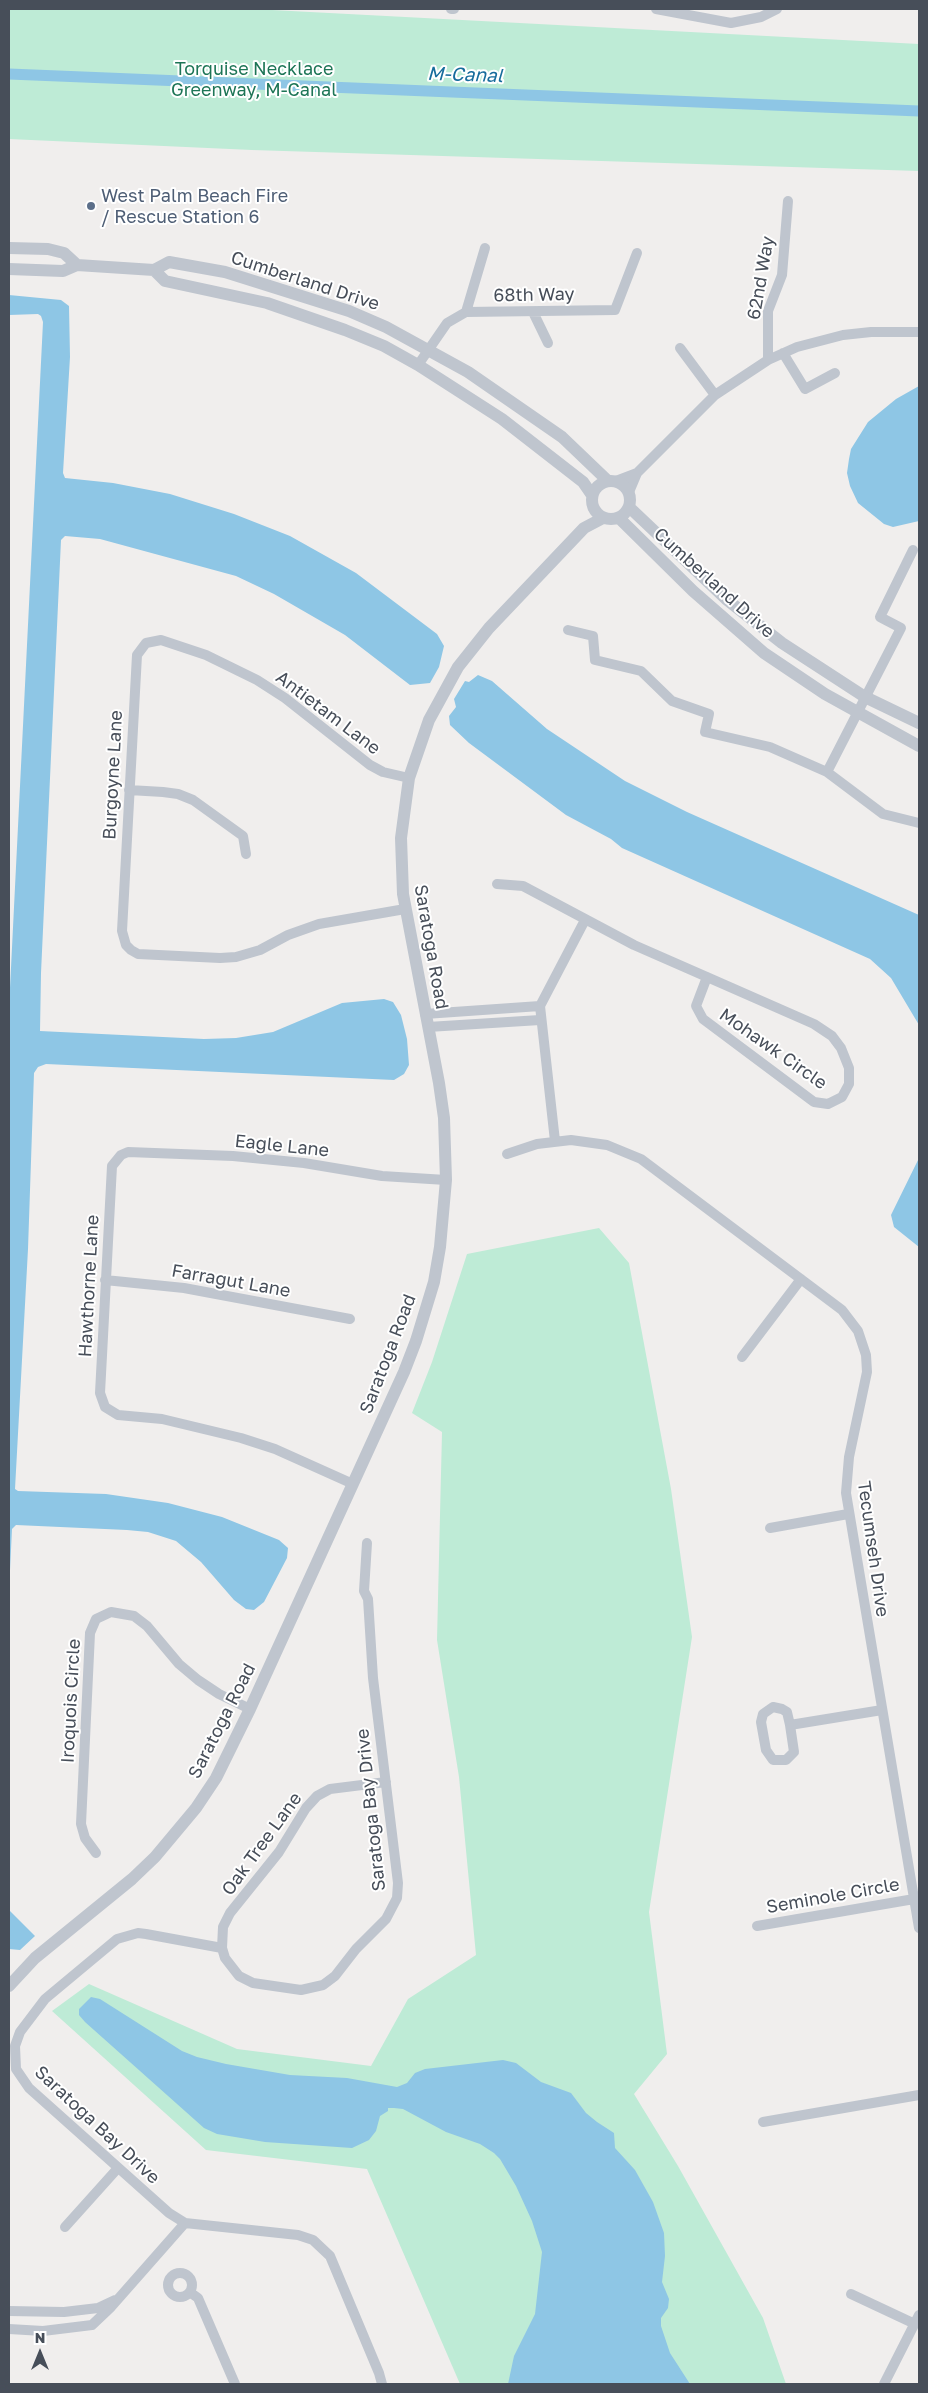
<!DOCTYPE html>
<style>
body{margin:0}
#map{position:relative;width:928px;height:2393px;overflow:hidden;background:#f0eeed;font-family:"Golos Text",sans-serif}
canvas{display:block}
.frame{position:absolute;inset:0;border:10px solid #474e59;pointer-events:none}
.north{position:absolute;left:15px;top:2328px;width:50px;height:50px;-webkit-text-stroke:4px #fff;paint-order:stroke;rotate:0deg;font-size:14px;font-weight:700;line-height:20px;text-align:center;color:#474e59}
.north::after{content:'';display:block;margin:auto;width:18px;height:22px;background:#474e59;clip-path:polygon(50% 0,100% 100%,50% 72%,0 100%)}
</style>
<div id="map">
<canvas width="928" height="2393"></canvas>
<div class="frame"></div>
<div class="north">N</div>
</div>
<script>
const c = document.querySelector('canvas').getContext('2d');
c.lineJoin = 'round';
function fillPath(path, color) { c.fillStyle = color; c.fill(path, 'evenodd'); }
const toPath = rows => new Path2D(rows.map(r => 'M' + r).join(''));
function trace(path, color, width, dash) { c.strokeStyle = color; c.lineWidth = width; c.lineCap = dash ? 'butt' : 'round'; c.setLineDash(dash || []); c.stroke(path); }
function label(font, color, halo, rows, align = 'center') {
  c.font = font + ' "Golos Text",sans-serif'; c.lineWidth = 4; c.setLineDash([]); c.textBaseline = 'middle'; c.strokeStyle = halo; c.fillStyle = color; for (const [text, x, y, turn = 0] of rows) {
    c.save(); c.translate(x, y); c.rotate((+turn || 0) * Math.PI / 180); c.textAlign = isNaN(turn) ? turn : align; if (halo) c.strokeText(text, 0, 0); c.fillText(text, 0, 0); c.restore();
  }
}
fillPath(toPath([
 [9,9,253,9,919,44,919,171,252,150,9,139],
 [599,1228,629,1263,671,1489,692,1637,649,1912,667,2054,634,2094,678,2166,763,2318,786,2384,460,2384,367,2169,206,2150,52,2011,89,1984,237,2049,371,2066,408,1999,476,1955,459,1777,437,1640,442,1432,412,1413,432,1362,467,1254]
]), '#beebd6');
fillPath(toPath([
 [9,295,61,300,69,306,70,357,63,473,65,478,113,483,170,494,234,514,290,536,356,573,437,634,444,646,439,667,430,683,410,685,345,635,274,594,236,576,100,539,65,536,61,540,41,973,40,1031,204,1039,236,1038,273,1032,342,1003,384,999,393,1002,401,1015,407,1039,409,1065,404,1074,394,1080,46,1064,38,1067,34,1073,28,1249,15,1489,18,1491,106,1494,168,1503,222,1517,279,1540,288,1548,287,1558,264,1602,254,1610,246,1609,234,1600,201,1562,176,1541,148,1532,127,1530,16,1525,12,1529,9,1591,9,1008,43,322,41,316,38,314,9,315],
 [919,386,919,521,893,527,884,524,858,503,850,486,847,473,849,459,851,449,868,422,896,399],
 [478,675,492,681,547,729,625,781,687,812,919,915,919,1025,891,978,870,959,622,848,611,839,566,815,469,743,450,725,449,716,456,707,454,699,465,681,469,682],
 [919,1158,919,1247,894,1227,891,1215],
 [9,1910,35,1936,20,1950,9,1949],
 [91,1997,100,1999,182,2051,197,2057,226,2064,290,2075,347,2078,397,2087,407,2083,415,2073,425,2069,503,2060,516,2063,541,2082,571,2093,586,2113,597,2122,614,2133,615,2148,635,2170,653,2202,664,2233,665,2256,662,2282,669,2299,668,2308,661,2318,661,2326,670,2353,690,2384,508,2384,514,2356,535,2314,542,2252,532,2221,516,2186,500,2159,494,2153,480,2144,446,2132,403,2109,394,2108,388,2108,388,2111,380,2116,376,2131,369,2140,352,2148,265,2142,217,2134,204,2128,85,2022,79,2015,79,2009]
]), '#8ec6e5');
trace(toPath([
 [9,74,919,111]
]), '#8ec6e5', 11);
trace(toPath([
 [451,9,454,9],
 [656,9,731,23,761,17,777,9],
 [466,312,485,248],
 [533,312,548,343],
 [680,348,715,395],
 [783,353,805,389,835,373],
 [768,360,768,311,782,275,788,201],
 [418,365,447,323,466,312,615,310,637,253],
 [616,481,637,473],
 [629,492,637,473,715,395,768,360,797,347,843,335,871,332,919,332],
 [568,630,593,636,595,660,641,671,672,701,709,714,705,732,770,747,827,772,883,814,919,823],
 [827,772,901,628,880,617,913,550],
 [129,790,163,792,178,794,193,800,243,836,246,854],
 [497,884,523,886,634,945,707,977],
 [405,909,319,924,288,935,260,950,236,957,220,958,138,954,131,950,126,945,122,931,137,655,146,643,161,640,206,655,257,680,285,698,370,765,383,772,409,778],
 [707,977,814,1024,832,1036,841,1048,849,1068,849,1084,842,1097,828,1104,814,1102,703,1019,696,1006,707,977],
 [425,1014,540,1006],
 [428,1027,540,1020],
 [555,1141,540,1006,585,920],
 [507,1154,537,1144,571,1140,607,1145,641,1159,842,1310,858,1331,866,1355,867,1372,849,1457,846,1493,919,1928],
 [105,1280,184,1288,350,1319],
 [742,1357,801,1279],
 [353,1484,275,1449,241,1438,162,1419,118,1415,105,1407,100,1393,112,1166,121,1155,128,1152,233,1156,304,1163,382,1176,446,1180],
 [770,1528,848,1514],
 [367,1543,364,1591,368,1599,373,1678,398,1883,397,1898,386,1919,356,1949,335,1976,323,1985,301,1990,253,1983,239,1976,225,1958,222,1948,223,1927,230,1913,279,1852,306,1808,317,1796,330,1789,386,1782],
 [790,1725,787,1712,782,1709,773,1707,763,1714,761,1722,766,1750,773,1760,786,1760,794,1752,790,1725,882,1710],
 [96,1853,85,1838,81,1824,90,1633,96,1619,111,1612,134,1616,147,1626,179,1664,198,1680,219,1694,250,1709],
 [757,1926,914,1899],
 [763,2122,919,2095],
 [185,2223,169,2213,29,2088,16,2069,15,2046,20,2032,45,1999,117,1939,138,1933,146,1934,222,1948],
 [65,2227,118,2168],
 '168 2285a12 12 0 1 1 24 0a12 12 0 1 1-24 0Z',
 [191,2293,198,2298,235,2384],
 [851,2294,915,2324],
 [9,2311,64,2312,98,2308,115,2300],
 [9,2329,43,2331,92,2325,111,2307,185,2223,298,2235,313,2240,330,2256,379,2373,382,2384],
 [884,2384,919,2315]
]), '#bfc5ce', 10);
trace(toPath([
 [9,248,48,249,64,253,77,265],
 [9,269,63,271,77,265,154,270,169,262,225,272,349,311,386,327,468,372,562,437,608,481],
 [154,270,165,281,267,303,345,330,384,346,418,365,502,419,583,482,592,495],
 '592 500a19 19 0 1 1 38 0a19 19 0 1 1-38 0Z',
 [629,507,726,599,782,643,865,697,919,723],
 [619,518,693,591,764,653,825,694,919,746],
 [9,1986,35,1958,132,1879,155,1857,196,1808,216,1778,250,1709,404,1372,416,1341,434,1282,440,1247,446,1180,444,1118,439,1083,403,894,401,838,409,778,429,720,458,667,489,628,584,528,603,518]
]), '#bfc5ce', 12);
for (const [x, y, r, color] of [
 [91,206,5,"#5c6f8a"]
]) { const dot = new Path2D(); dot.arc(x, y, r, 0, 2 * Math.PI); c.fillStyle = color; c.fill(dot); trace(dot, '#fff', 2); }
label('18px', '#1d7556', '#fff', [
 ["Torquise Necklace",254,69],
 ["Greenway, M-Canal",254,90]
]);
label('18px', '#4e5e75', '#fff', [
 ["West Palm Beach Fire",101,196],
 ["/ Rescue Station 6",101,217]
], 'left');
label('18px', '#474e59', '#fff', [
 ["62nd Way",761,278,-80],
 ["Cumberland Drive",305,281,18],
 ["68th Way",534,295,-1],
 ["Cumberland Drive",714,583,42],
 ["Antietam Lane",328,713,37],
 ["Burgoyne Lane",113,775,-87],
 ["Saratoga Road",431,947,80],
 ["Mohawk Circle",773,1049,35],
 ["Eagle Lane",282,1146,6],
 ["Farragut Lane",231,1281,10],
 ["Hawthorne Lane",89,1286,-87],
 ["Saratoga Road",388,1354,-69],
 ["Tecumseh Drive",873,1549,82],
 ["Iroquois Circle",71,1701,-87],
 ["Saratoga Road",222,1721,-63],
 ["Saratoga Bay Drive",371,1810,-96],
 ["Oak Tree Lane",262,1844,-54],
 ["Seminole Circle",833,1896,-10],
 ["Saratoga Bay Drive",97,2125,43]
]);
label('italic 19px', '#176c9c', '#fff', [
 ["M-Canal",465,75,2]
]);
</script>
